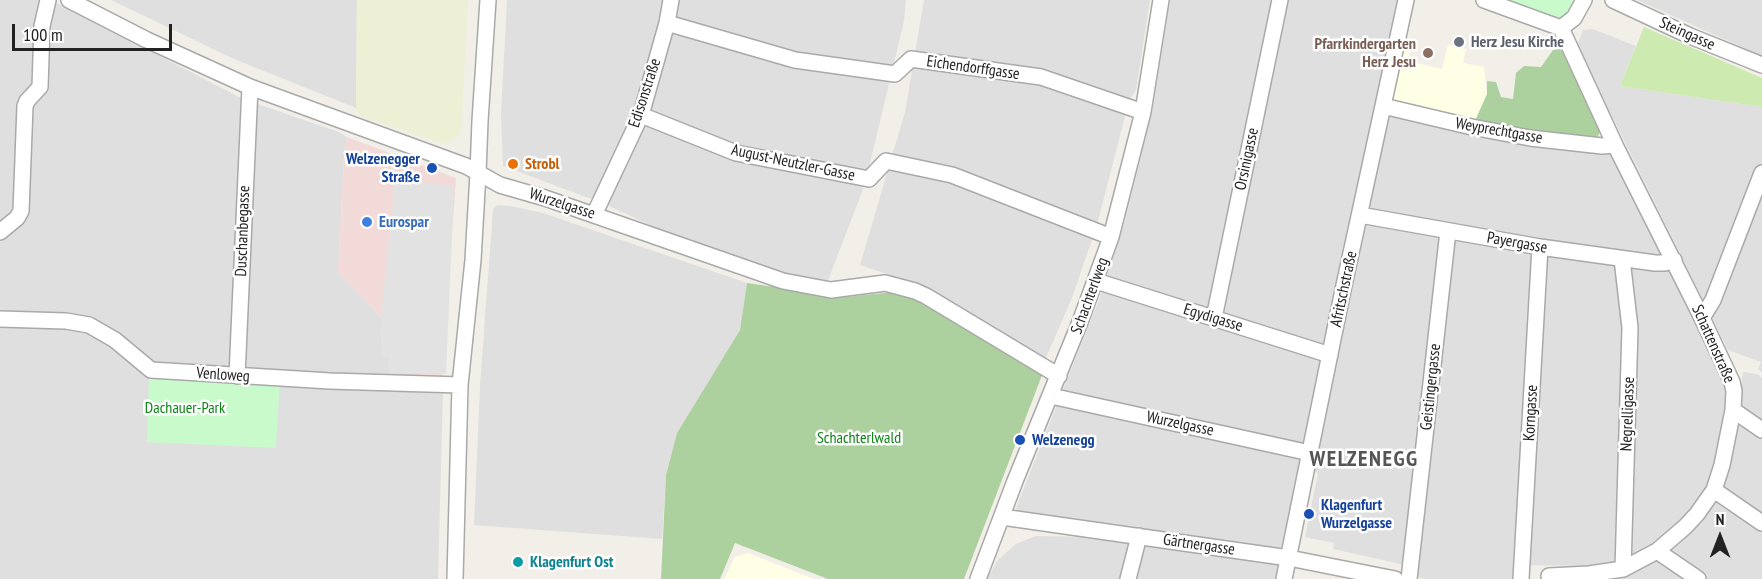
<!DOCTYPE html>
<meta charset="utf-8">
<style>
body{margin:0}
#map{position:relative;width:1762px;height:579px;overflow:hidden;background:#f2efe9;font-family:"PT Sans Narrow",sans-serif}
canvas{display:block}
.north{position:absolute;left:1690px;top:507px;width:60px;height:60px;-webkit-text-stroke:4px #fff;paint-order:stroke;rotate:0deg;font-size:16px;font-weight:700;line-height:24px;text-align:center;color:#222}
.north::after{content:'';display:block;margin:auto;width:21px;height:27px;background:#222;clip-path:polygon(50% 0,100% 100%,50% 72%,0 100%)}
.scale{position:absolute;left:12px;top:24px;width:160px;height:27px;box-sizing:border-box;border:3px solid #222;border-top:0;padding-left:8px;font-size:18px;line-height:21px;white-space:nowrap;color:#222;-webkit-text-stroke:4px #fff;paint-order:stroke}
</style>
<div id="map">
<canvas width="1762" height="579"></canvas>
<div class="north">N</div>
<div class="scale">100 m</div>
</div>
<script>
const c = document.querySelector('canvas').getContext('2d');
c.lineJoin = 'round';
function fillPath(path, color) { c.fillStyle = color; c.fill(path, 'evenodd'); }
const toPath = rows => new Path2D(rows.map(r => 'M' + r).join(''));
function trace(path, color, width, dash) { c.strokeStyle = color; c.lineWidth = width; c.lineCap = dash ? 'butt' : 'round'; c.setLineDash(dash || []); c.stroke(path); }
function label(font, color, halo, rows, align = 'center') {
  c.font = font + ' "PT Sans Narrow",sans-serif'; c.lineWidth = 5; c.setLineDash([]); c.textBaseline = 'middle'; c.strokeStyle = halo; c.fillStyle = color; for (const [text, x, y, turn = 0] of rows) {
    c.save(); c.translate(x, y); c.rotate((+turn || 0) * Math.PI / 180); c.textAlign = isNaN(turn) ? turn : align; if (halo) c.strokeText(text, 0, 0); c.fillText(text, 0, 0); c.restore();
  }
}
fillPath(toPath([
 [0,0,51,0,243,99,339,132,347,137,344,159,338,272,382,318,381,356,390,357,389,377,443,390,438,579,0,579],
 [111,0,357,0,356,108,234,59],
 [507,0,663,0,659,28,633,119,594,200,503,166,501,114],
 [676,0,906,0,904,21,865,184,827,283,762,269,667,233,605,204],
 [924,0,1150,0,1136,90,1129,101,1097,225,1072,298,1045,360,916,284,860,265,905,112],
 [1170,0,1398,0,1283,545,1277,549,1018,512,1016,508,1101,294,1125,221,1153,108],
 [1637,0,1762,0,1762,56],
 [1593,29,1636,46,1620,86,1762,107,1762,372,1758,369,1761,362,1728,350,1577,46,1583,30],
 [1391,114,1605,151,1611,155,1728,390,1715,463,1705,489,1691,509,1674,526,1647,548,1616,563,1598,566,1514,565,1512,579,1426,579,1420,578,1405,565,1333,549,1334,543,1305,537,1318,473,1312,471,1386,118],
 [497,205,510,206,543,213,747,283,740,330,677,433,666,475,662,539,474,525,480,386,493,209],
 [1743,372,1757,374,1762,378,1762,579,1609,579,1632,572,1699,522,1739,405],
 [1036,536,1094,537,1279,563,1275,579,987,579,997,561,1016,544]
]), '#e0dfdf');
fillPath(toPath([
 [347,137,456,178,442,378,389,377,390,357,381,356,382,318,338,272,344,159]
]), '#f2dad9');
fillPath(toPath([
 [1413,39,1408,61,1442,69,1448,45,1466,49,1463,63,1484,67,1487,94,1474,123,1392,103,1391,96,1401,42],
 [748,553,814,579,724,579,735,557]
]), '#ffffe5');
fillPath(toPath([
 [357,0,468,0,461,135,444,144,360,116,356,108]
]), '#eef0d5');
fillPath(toPath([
 [1644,27,1762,78,1762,107,1620,86]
]), '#cdebb0');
fillPath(toPath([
 [1558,43,1601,131,1594,142,1474,123,1487,94,1487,81,1496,82,1501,97,1513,99,1516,73,1524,66,1541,67],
 [747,283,845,297,893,292,932,305,1044,370,964,579,828,579,735,543,720,579,661,579,666,475,677,433,740,330]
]), '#add19e');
fillPath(toPath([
 [1499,0,1577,0,1570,13,1561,18,1549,19],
 [149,376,280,378,276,448,147,442]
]), '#c8facc');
fillPath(toPath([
 [401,180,454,186,446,374,389,373,390,357,381,356,382,306,395,181]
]), '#e2e2e2');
const minor = toPath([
 [69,0,147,40,250,87,466,166,500,185,545,198,783,281,831,290,885,283,915,291,926,296,1059,376],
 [1484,0,1561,28,1574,18,1584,0],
 [1613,0,1690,36,1762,65],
 [667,23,795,60,895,74,911,59,1041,77,1143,112],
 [1383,106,1472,127,1530,138,1602,146,1615,145],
 [641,115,736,153,869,179,886,161,952,175,1111,237],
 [594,215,641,115,667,23,671,0],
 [1360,215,1540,247,1655,263,1665,263,1674,260],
 [0,232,17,218,21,211,25,106,27,101,40,87,42,26,48,0],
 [1622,259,1630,328,1623,569],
 [1096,281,1330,355],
 [1214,318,1280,0],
 [1702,318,1713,300,1762,173],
 [0,319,66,321,89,325,115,340,151,370,330,381,460,385],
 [237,376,250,87],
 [1051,396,1310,453],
 [1733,410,1762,430],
 [1714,490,1762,523],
 [1002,517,1289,558,1395,579],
 [1657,551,1698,579],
 [1549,576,1589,574,1623,569,1657,551,1686,526,1697,514,1714,490,1722,465,1733,410,1734,391,1732,382,1702,318,1615,145,1561,28],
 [455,579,460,385,473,260,478,173,480,121,488,0],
 [978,579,1015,481,1080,322,1111,237,1143,112,1161,0],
 [1128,579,1139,536],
 [1284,579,1343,290,1406,0],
 [1409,579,1448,231],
 [1521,579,1540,247]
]);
trace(minor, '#a9a9a9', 18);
trace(minor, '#fff', 15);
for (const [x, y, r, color] of [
 [1459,42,6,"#6b7280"],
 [1428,53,6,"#8d6e63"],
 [513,164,6,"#e8710a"],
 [432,168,6,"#1a4fb4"],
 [367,222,6,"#3f7fe0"],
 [1020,440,6,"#1a4fb4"],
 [1309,514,6,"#1a4fb4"],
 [518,562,6,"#0f9aa8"]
]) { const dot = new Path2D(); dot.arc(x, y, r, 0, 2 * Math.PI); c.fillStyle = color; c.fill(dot); trace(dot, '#fff', 2); }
label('16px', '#222', '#fff', [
 ["Steingasse",1687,34,24],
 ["Eichendorffgasse",973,68,8],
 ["Edisonstraße",645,93,-72],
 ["Weyprechtgasse",1499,131,10],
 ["Orsinigasse",1247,159,-78],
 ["August-Neutzler-Gasse",793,163,12],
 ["Wurzelgasse",562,204,18],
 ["Duschanbegasse",243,231,-88],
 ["Payergasse",1517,243,10],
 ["Afritschstraße",1344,289,-78],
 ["Schachterlweg",1090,296,-70],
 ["Egydigasse",1213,318,17],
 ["Schattenstraße",1713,344,66],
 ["Venloweg",223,375,4],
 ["Geistingergasse",1431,387,-84],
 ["Korngasse",1531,413,-87],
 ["Negrelligasse",1628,414,-88],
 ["Wurzelgasse",1180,424,12],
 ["Gärtnergasse",1199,545,8]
]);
label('bold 16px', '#5b616d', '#fff', [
 ["Herz Jesu Kirche",1471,42]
], 'left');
label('bold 16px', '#785e54', '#fff', [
 ["Pfarrkindergarten",1416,44],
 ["Herz Jesu",1416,62]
], 'right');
label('bold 16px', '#164399', '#fff', [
 ["Welzenegger",420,159,"right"],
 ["Straße",420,177,"right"],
 ["Welzenegg",1032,440],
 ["Klagenfurt",1321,505],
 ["Wurzelgasse",1321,523]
], 'left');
label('bold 16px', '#c56008', '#fff', [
 ["Strobl",525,164]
], 'left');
label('bold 16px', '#366cbe', '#fff', [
 ["Eurospar",379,222]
], 'left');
label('16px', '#0c8416', '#fff', [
 ["Dachauer-Park",185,408],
 ["Schachterlwald",859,438]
]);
label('bold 16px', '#0d838f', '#fff', [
 ["Klagenfurt Ost",530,562]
], 'left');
c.letterSpacing = '1.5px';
label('bold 22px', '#555', '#fff', [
 ["WELZENEGG",1364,460]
]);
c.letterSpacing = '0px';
</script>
